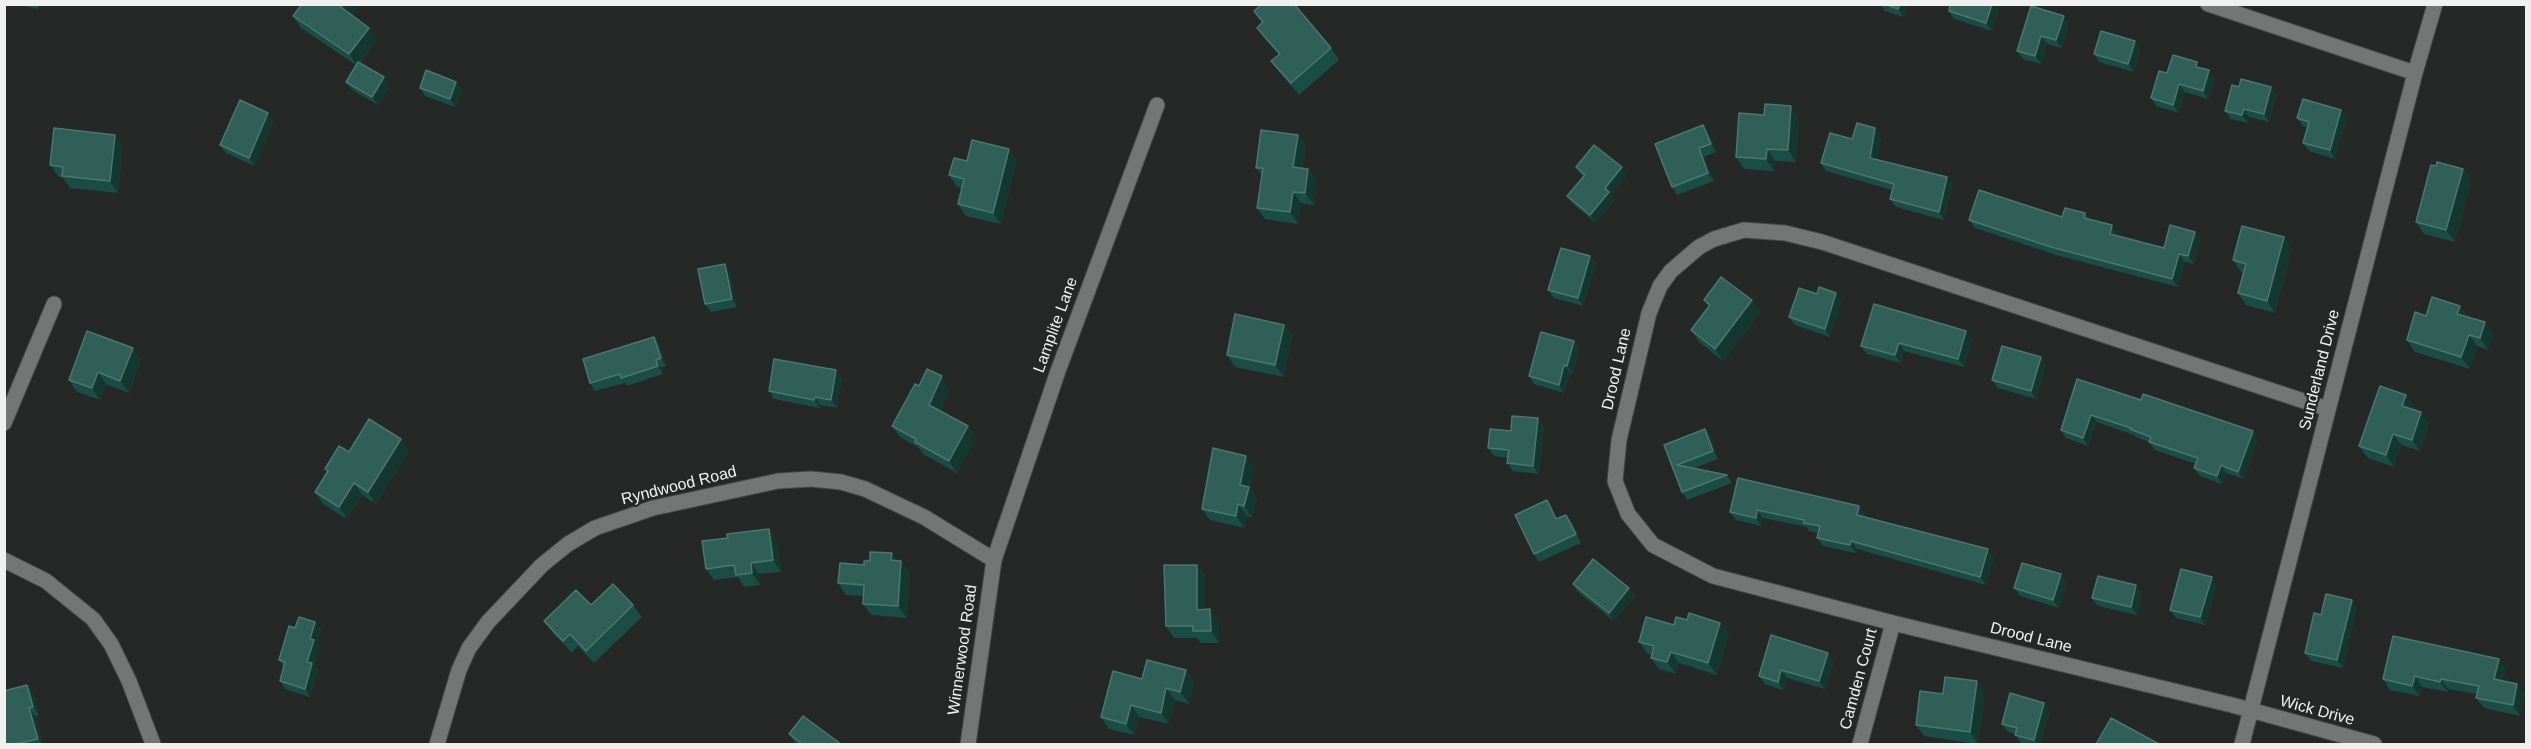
<!DOCTYPE html>
<style>
body{margin:0}
#map{position:relative;width:2531px;height:749px;overflow:hidden;background:#252826;font-family:Helvetica,sans-serif}
canvas{display:block}
.frame{position:absolute;inset:0;border:6px solid #eff0ef;pointer-events:none}
</style>
<div id="map">
<canvas width="2531" height="749"></canvas>
<div class="frame"></div>
</div>
<script>
const c = document.querySelector('canvas').getContext('2d');
c.lineJoin = 'round';
const toPath = rows => new Path2D(rows.map(r => 'M' + r).join(''));
function trace(path, color, width, dash) { c.strokeStyle = color; c.lineWidth = width; c.lineCap = dash ? 'butt' : 'round'; c.setLineDash(dash || []); c.stroke(path); }
function fillPath(path, color) { c.fillStyle = color; c.fill(path, 'evenodd'); }
function label(font, color, halo, rows, align = 'center') {
  c.font = font + ' Helvetica,sans-serif'; c.lineWidth = 4.5; c.setLineDash([]); c.textBaseline = 'middle'; c.strokeStyle = halo; c.fillStyle = color; for (const [text, x, y, turn = 0] of rows) {
    c.save(); c.translate(x, y); c.rotate((+turn || 0) * Math.PI / 180); c.textAlign = isNaN(turn) ? turn : align; if (halo) c.strokeText(text, 0, 0); c.fillText(text, 0, 0); c.restore();
  }
}
const street = toPath([
 [2208,4,2415,73],
 [2328,409,1822,242,1785,233,1744,230,1714,239,1699,247,1671,271,1660,286,1649,313,1619,440,1615,481,1628,514,1653,545,1713,576,1893,623,2232,705,2374,744],
 [4,423,54,304],
 [4,560,46,581,93,619,111,644,129,681,153,744],
 [437,744,459,670,469,648,488,622,542,565,568,544,595,528,653,508,778,481,811,479,841,482,865,489,924,517,994,560],
 [968,744,994,560,1058,371,1157,105],
 [1860,744,1893,623],
 [2242,744,2415,73,2435,4]
]);
trace(street, '#444745', 17);
trace(street, '#737674', 15);
fillPath(toPath([
 [14,4,39,4,38,9],
 [302,4,361,4,352,15,369,28,377,40,360,63,390,86,378,105,352,90,346,82,356,65,301,28,293,16],
 [1881,4,1908,4,1904,17,1885,11],
 [2000,4,1992,31,1954,19,1949,11],
 [2031,6,2069,24,2062,48,2047,44,2041,64,2023,59,2017,51],
 [1254,11,1331,48,1339,60,1299,95,1280,73,1271,61,1279,55,1265,39,1257,28,1262,23],
 [2141,49,2134,72,2099,62,2094,54],
 [2202,68,2215,79,2208,99,2185,92,2179,113,2156,106,2151,98,2167,73],
 [456,82,462,90,455,107,425,96,420,88],
 [2276,95,2269,122,2249,117,2248,123,2231,119,2225,111],
 [2341,110,2347,118,2335,159,2309,151,2303,143,2307,128,2303,126,2297,118],
 [1799,118,1796,162,1775,161,1774,171,1744,169,1736,157],
 [274,121,255,166,226,153,220,145],
 [1709,133,1716,152,1704,157,1714,181,1677,195,1672,187],
 [1298,135,1306,146,1303,168,1308,169,1317,181,1314,205,1301,203,1298,224,1265,219,1257,208,1262,175,1256,168],
 [1881,137,1877,159,1953,185,1944,220,1896,207,1890,199,1892,190,1826,171,1821,163,1852,139],
 [123,146,118,193,70,188,63,178,59,177,50,165],
 [967,161,1017,161,1001,224,966,216,958,204,962,188,957,187,949,175],
 [2436,166,2463,169,2471,180,2455,242,2424,234,2416,222],
 [1576,167,1627,175,1611,195,1615,200,1596,223,1573,204,1567,196,1583,177],
 [2085,213,2089,219,2118,233,2117,235,2164,248,2195,232,2200,240,2194,264,2185,262,2178,287,2056,255,1975,228,1969,220,2062,217],
 [2292,248,2275,313,2246,305,2238,293,2244,273,2241,272,2233,260],
 [1590,256,1596,264,1583,306,1554,298,1548,290],
 [730,272,737,307,711,312,705,304],
 [1817,294,1842,301,1830,337,1795,325,1789,317],
 [1704,300,1752,300,1761,312,1723,361,1699,342,1691,330,1709,307],
 [2460,306,2468,317,2493,334,2488,350,2477,346,2470,369,2415,352,2407,340,2426,316],
 [1284,325,1292,336,1284,377,1235,367,1227,355],
 [1966,331,1972,340,1964,367,1904,351,1901,363,1867,354,1861,346],
 [654,337,660,345,666,366,661,368,663,374,627,386,625,383,595,391,590,383],
 [1574,341,1579,349,1573,374,1570,373,1564,393,1534,384,1529,376],
 [141,360,129,393,106,384,100,400,77,392,69,380],
 [2046,365,2036,399,1998,388,1992,380],
 [842,378,837,408,820,405,820,408,774,399,769,391],
 [2077,379,2141,400,2253,431,2258,439,2244,479,2226,473,2222,484,2200,476,2194,468,2196,464,2155,450,2149,442,2136,437,2134,435,2097,422,2088,446,2066,438,2061,430],
 [919,386,950,388,940,411,968,426,976,438,957,473,923,454,919,448,900,437,892,426],
 [2406,395,2414,407,2413,410,2421,412,2429,424,2420,451,2401,445,2394,467,2368,458,2359,446],
 [1544,426,1539,474,1513,471,1507,463,1508,458,1494,456,1488,448,1511,431],
 [1705,429,1711,437,1718,459,1694,468,1727,475,1732,483,1687,500,1682,492,1664,445],
 [409,451,376,504,362,495,347,519,323,504,315,492,327,473,325,469,349,452],
 [1254,468,1250,488,1257,498,1252,518,1247,516,1244,528,1210,520,1202,509],
 [1738,478,1859,506,1864,514,1864,516,1994,557,1986,585,1857,549,1856,553,1823,546,1817,538,1818,533,1809,531,1807,527,1763,518,1761,526,1736,520,1730,512],
 [1547,500,1552,508,1557,519,1566,515,1572,523,1581,543,1539,562,1534,554],
 [777,541,781,572,759,574,760,585,744,587,738,577,714,580,706,569],
 [870,561,901,561,910,572,907,618,871,615,863,604,864,596,846,595,838,583],
 [1197,565,1205,576,1205,609,1219,621,1219,643,1201,643,1197,638,1174,638,1166,626],
 [2067,582,2059,608,2020,596,2014,588],
 [1573,584,1629,588,1635,596,1614,621,1578,592],
 [2217,585,2205,625,2176,618,2170,610],
 [2142,593,2137,615,2098,606,2092,598],
 [2352,600,2357,608,2343,668,2311,661,2305,653,2321,615],
 [591,605,633,605,642,617,594,663,578,646,572,653,553,633,544,621],
 [1687,620,1720,623,1729,634,1717,675,1679,663,1676,674,1659,669,1651,658,1651,655,1647,653,1639,642],
 [315,622,321,630,317,644,320,648,314,666,318,671,310,697,285,689,280,681,284,667,279,660,295,628],
 [1771,635,1834,661,1825,689,1787,678,1783,690,1765,684,1759,676],
 [2499,659,2506,670,2503,681,2525,694,2520,716,2484,708,2476,698,2477,694,2448,689,2448,692,2422,687,2420,696,2390,690,2383,679],
 [1186,670,1194,682,1189,704,1175,700,1169,724,1139,717,1134,735,1109,729,1101,717,1142,679],
 [33,693,39,715,35,716,43,744,5,744],
 [1985,693,1978,744,1924,736,1916,725,1943,694],
 [2044,703,2050,711,2041,744,2027,744,2021,743,2015,734,2008,732,2002,724],
 [789,734,841,744,796,744]
]), '#194d46');
fillPath(toPath([
 [343,4,361,4,350,18,341,7],
 [1900,4,1908,4,1904,17,1898,9],
 [1992,4,2000,4,1992,31,1986,23],
 [2064,16,2069,24,2062,48,2056,40],
 [369,28,377,40,357,66,349,54],
 [2041,36,2047,44,2041,64,2035,56],
 [2135,41,2141,49,2134,72,2128,64],
 [2209,70,2215,79,2208,99,2203,91],
 [384,77,390,86,378,105,372,97],
 [456,82,462,90,455,107,450,99],
 [2179,84,2185,92,2179,113,2173,105],
 [2271,87,2276,95,2269,122,2264,114],
 [1791,106,1799,118,1796,162,1788,150],
 [2244,109,2249,117,2248,123,2242,115],
 [2341,110,2347,118,2335,159,2330,150],
 [268,113,274,121,255,166,249,158],
 [1703,125,1709,133,1716,152,1711,144],
 [1875,128,1881,137,1876,166,1870,158],
 [115,135,123,146,118,193,110,181],
 [1298,135,1306,146,1302,179,1293,167],
 [1699,148,1704,157,1714,181,1708,173],
 [1009,149,1017,161,1001,224,993,213],
 [1767,149,1775,161,1774,171,1766,159],
 [1622,167,1627,175,1611,195,1615,200,1596,223,1590,215,1605,188],
 [1308,169,1317,181,1314,205,1305,193],
 [2463,169,2471,180,2455,242,2446,230],
 [1947,177,1953,185,1944,220,1939,212],
 [1293,192,1301,203,1298,224,1290,212],
 [2112,225,2118,233,2115,242,2110,234],
 [2195,232,2200,240,2194,264,2188,256],
 [2284,237,2292,248,2275,313,2267,301],
 [2179,254,2185,262,2178,287,2172,279],
 [1590,256,1596,264,1583,306,1578,298],
 [725,264,730,272,737,307,732,299],
 [1836,293,1842,301,1830,337,1825,329],
 [1752,300,1761,312,1723,361,1715,349],
 [2460,306,2468,318,2457,314],
 [2485,322,2493,334,2488,350,2480,338],
 [1284,325,1292,336,1284,377,1275,365],
 [1966,331,1972,340,1964,367,1958,359],
 [2469,335,2477,346,2470,369,2461,357],
 [654,337,660,345,666,366,661,358],
 [1574,341,1579,349,1573,374,1567,366],
 [1899,343,1904,351,1901,363,1895,355],
 [133,348,141,360,129,393,120,381],
 [2041,357,2046,365,2036,399,2031,391],
 [656,360,661,368,663,374,658,366],
 [1564,365,1570,373,1564,393,1559,385],
 [836,370,842,378,837,408,831,400],
 [98,372,106,384,100,400,92,388],
 [942,376,950,388,937,416,929,405],
 [2406,395,2414,407,2410,418,2402,406],
 [815,397,820,405,820,408,814,400],
 [2421,412,2429,424,2420,451,2412,440],
 [2091,415,2097,422,2088,446,2083,438],
 [1538,418,1544,426,1539,474,1533,466],
 [968,426,976,438,957,473,949,461],
 [1705,429,1711,437,1718,459,1713,451],
 [2253,431,2258,439,2244,479,2238,472],
 [2393,434,2401,445,2394,467,2386,455],
 [401,439,409,451,376,504,368,492],
 [1246,456,1254,468,1250,488,1257,498,1252,518,1244,506,1240,485],
 [2221,465,2226,473,2222,484,2217,476],
 [354,483,362,495,347,519,339,507],
 [1547,500,1552,508,1562,527,1556,519],
 [1238,504,1247,516,1244,528,1236,516],
 [1859,506,1864,514,1863,523,1857,515],
 [1757,510,1763,518,1761,526,1756,518],
 [1566,515,1572,523,1581,543,1576,534],
 [769,529,777,541,781,572,773,560],
 [1851,541,1857,549,1856,553,1850,545],
 [1988,549,1994,557,1986,585,1980,577],
 [892,553,900,565,891,560],
 [901,561,910,572,907,618,898,606],
 [751,563,759,574,760,585,752,573],
 [1197,565,1205,576,1205,621,1197,610],
 [2061,574,2067,582,2059,608,2053,600],
 [2212,577,2217,585,2205,625,2200,617],
 [2136,585,2142,593,2137,615,2131,607],
 [1629,588,1635,596,1614,621,1609,613],
 [2352,600,2357,608,2343,668,2337,660],
 [1210,609,1219,621,1219,643,1211,631],
 [315,622,321,630,317,644,320,648,314,666,318,671,310,697,305,689,310,639],
 [1720,623,1729,634,1717,675,1708,663],
 [1671,652,1679,663,1676,674,1667,662],
 [1828,653,1834,661,1825,689,1819,681],
 [2499,659,2506,670,2502,689,2494,679],
 [1186,670,1194,682,1189,704,1180,692],
 [1781,670,1787,678,1783,690,1778,682],
 [2415,676,2422,687,2420,696,2412,686],
 [2441,679,2448,689,2448,692,2440,682],
 [1977,681,1985,693,1978,744,1970,732],
 [2517,684,2525,694,2520,716,2513,705],
 [27,685,33,693,39,715,33,707],
 [1166,688,1175,700,1169,724,1161,713],
 [2044,703,2050,711,2041,744,2038,744,2034,740],
 [1131,705,1139,717,1134,735,1126,724],
 [29,708,35,716,43,744,42,744,38,739]
]), '#143731');
const building = toPath([
 [302,4,343,4,341,7,369,28,349,54,293,16,302,4],
 [1262,4,1294,4,1331,48,1291,83,1271,61,1280,54,1257,28,1263,22,1254,11,1262,4],
 [1885,4,1900,4,1898,9,1885,4],
 [1950,4,1992,4,1986,23,1949,11,1950,4],
 [2031,6,2064,16,2056,40,2041,36,2035,56,2017,51,2031,6],
 [2101,31,2135,41,2128,64,2094,54,2101,31],
 [2173,55,2197,62,2196,67,2209,70,2203,91,2179,84,2173,105,2151,98,2159,71,2167,73,2173,55],
 [358,62,384,77,372,97,346,82,358,62],
 [426,70,456,82,450,99,420,88,426,70],
 [2241,79,2271,87,2264,114,2244,109,2242,115,2225,111,2232,85,2239,87,2241,79],
 [2303,99,2341,110,2330,150,2303,143,2309,122,2297,118,2303,99],
 [240,100,268,113,249,158,220,145,240,100],
 [1765,104,1791,106,1788,150,1767,149,1766,159,1736,157,1739,113,1764,115,1765,104],
 [1857,123,1875,128,1870,158,1947,177,1939,212,1890,199,1894,184,1821,163,1830,133,1852,139,1857,123],
 [1703,125,1711,144,1699,148,1708,173,1672,187,1655,144,1703,125],
 [54,128,115,135,110,181,62,176,63,167,50,165,54,128],
 [1261,130,1298,135,1293,167,1308,169,1305,193,1293,192,1290,212,1257,208,1263,168,1256,168,1261,130],
 [972,140,1009,149,993,213,958,204,964,179,949,175,954,158,967,161,972,140],
 [1594,145,1622,167,1605,188,1609,192,1590,215,1567,196,1585,175,1576,167,1594,145],
 [2437,162,2463,169,2446,230,2416,222,2431,165,2436,166,2437,162],
 [1979,190,2062,217,2065,208,2085,213,2084,218,2112,225,2110,234,2164,248,2170,225,2195,232,2188,256,2179,254,2172,279,2051,247,1969,220,1979,190],
 [2242,226,2284,237,2267,301,2238,293,2246,264,2233,260,2242,226],
 [1561,248,1590,256,1578,298,1548,290,1561,248],
 [725,264,732,299,705,304,698,269,725,264],
 [1721,277,1752,300,1715,349,1691,330,1710,305,1704,300,1721,277],
 [1819,287,1836,293,1825,329,1789,317,1799,288,1817,294,1819,287],
 [2432,297,2460,306,2457,314,2485,322,2480,338,2469,335,2461,357,2407,340,2415,312,2426,316,2432,297],
 [1874,304,1966,331,1958,359,1899,343,1895,355,1861,346,1874,304],
 [1235,314,1284,325,1275,365,1227,355,1235,314],
 [87,331,133,348,120,381,98,372,92,388,69,380,87,331],
 [1541,332,1574,341,1567,366,1564,365,1559,385,1529,376,1541,332],
 [654,337,661,358,656,360,658,366,621,378,620,374,590,383,583,359,654,337],
 [2002,346,2041,357,2031,391,1992,380,2002,346],
 [774,359,836,370,831,400,815,397,814,400,769,391,774,359],
 [927,369,942,376,929,405,968,426,949,461,915,442,916,439,892,426,915,384,919,386,927,369],
 [2077,379,2141,400,2143,394,2253,431,2238,472,2221,465,2217,476,2194,468,2198,458,2149,442,2151,437,2130,429,2131,428,2091,415,2083,438,2061,430,2077,379],
 [2380,386,2406,395,2402,406,2421,412,2412,440,2393,434,2386,455,2359,446,2380,386],
 [1512,416,1538,418,1533,466,1507,463,1509,450,1488,448,1490,429,1511,431,1512,416],
 [369,419,401,439,368,492,354,483,339,507,315,492,328,471,325,469,339,446,349,452,369,419],
 [1705,429,1713,451,1677,465,1727,475,1682,492,1664,445,1705,429],
 [1213,448,1246,456,1240,485,1249,487,1244,506,1238,504,1236,516,1202,509,1213,448],
 [1738,478,1859,506,1857,515,1988,549,1980,577,1851,541,1850,545,1817,538,1820,526,1804,523,1804,520,1757,510,1756,518,1730,512,1738,478],
 [1547,500,1556,519,1566,515,1576,534,1534,554,1515,515,1547,500],
 [769,529,773,560,751,563,752,573,736,575,734,565,706,569,702,541,728,538,727,534,769,529],
 [870,552,892,553,891,560,901,561,898,606,863,604,864,585,838,583,840,563,864,565,864,561,870,561,870,552],
 [1593,559,1629,588,1609,613,1573,584,1593,559],
 [2022,563,2061,574,2053,600,2014,588,2022,563],
 [1164,565,1197,565,1197,610,1210,609,1211,631,1193,631,1193,626,1166,626,1164,565],
 [2181,569,2212,577,2200,617,2170,610,2181,569],
 [2098,576,2136,585,2131,607,2092,598,2098,576],
 [613,584,633,605,586,651,570,634,563,641,544,621,576,590,591,605,613,584],
 [2326,594,2352,600,2337,660,2305,653,2314,613,2321,615,2326,594],
 [1689,613,1720,623,1708,663,1671,652,1667,662,1651,658,1654,646,1639,642,1646,617,1674,625,1676,617,1687,620,1689,613],
 [299,617,315,622,310,639,314,640,307,662,312,663,305,689,280,681,285,662,279,660,289,626,295,628,299,617],
 [1771,635,1828,653,1819,681,1781,670,1778,682,1759,676,1771,635],
 [2393,636,2499,659,2494,679,2517,684,2513,705,2476,698,2479,686,2441,679,2440,682,2415,676,2412,686,2383,679,2393,636],
 [1147,660,1186,670,1180,692,1166,688,1161,713,1131,705,1126,724,1101,717,1113,671,1142,679,1147,660],
 [1945,677,1977,681,1970,732,1916,725,1920,691,1943,694,1945,677],
 [27,685,33,707,29,708,38,739,16,744,5,744,4,691,27,685],
 [2010,693,2044,703,2034,740,2015,735,2017,728,2002,724,2010,693],
 [803,716,841,744,799,744,801,743,789,734,803,716],
 [2111,718,2159,744,2096,744,2111,718]
]);
fillPath(building, '#305f58');
trace(building, '#4e7670', 1.5);
label('16px', '#eff0ef', '#252826', [
 ["Lamplite Lane",1056,325,-70],
 ["Drood Lane",1617,369,-77],
 ["Sunderland Drive",2320,370,-76],
 ["Ryndwood Road",679,486,-14],
 ["Drood Lane",2031,638,14],
 ["Winnerwood Road",963,650,-82],
 ["Camden Court",1859,679,-75],
 ["Wick Drive",2317,711,15]
]);
</script>
